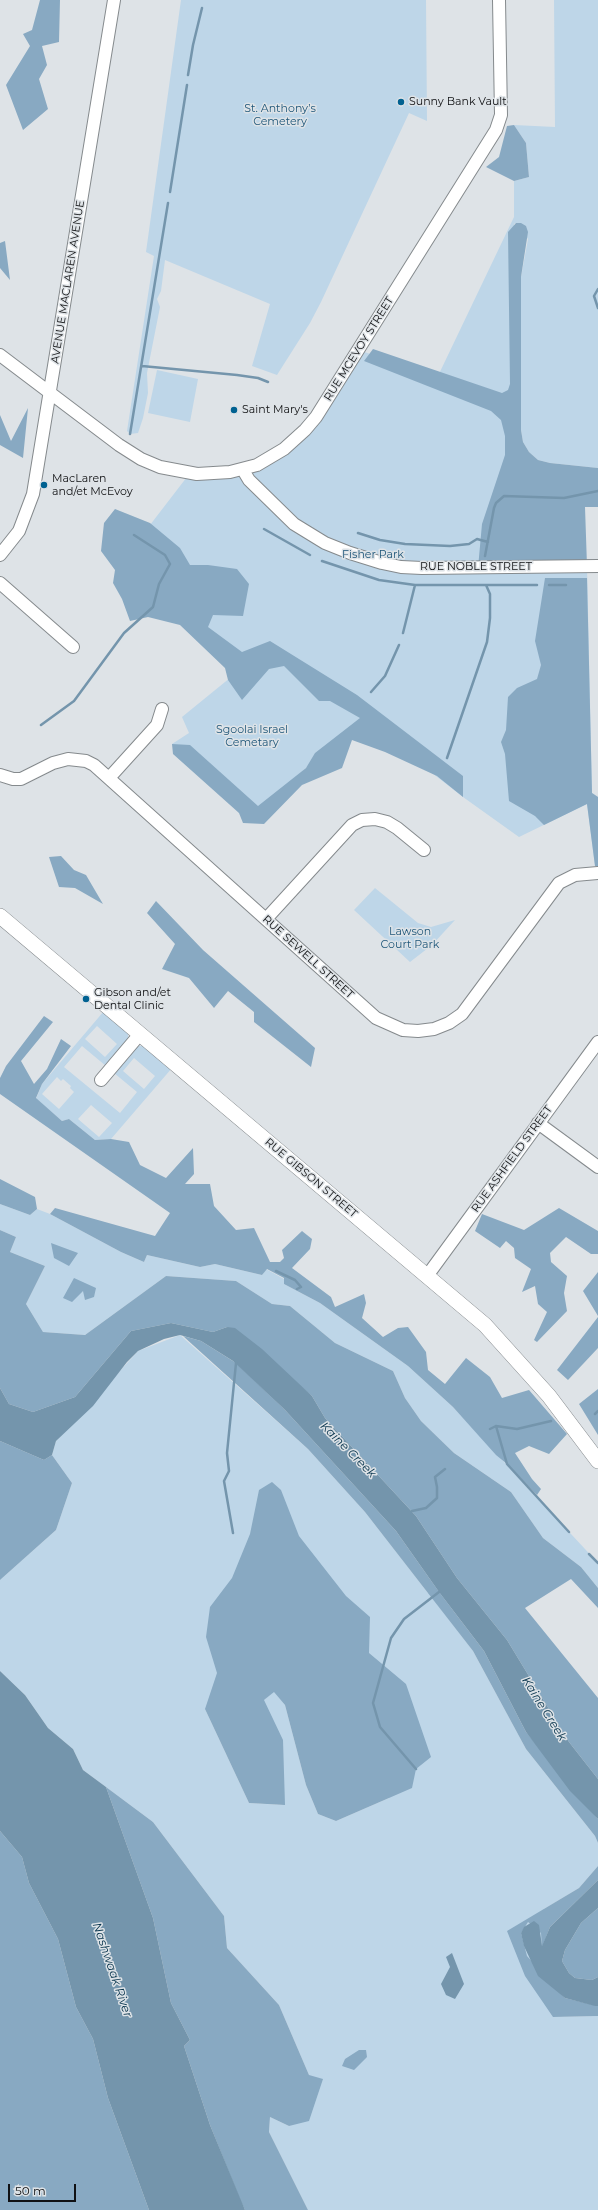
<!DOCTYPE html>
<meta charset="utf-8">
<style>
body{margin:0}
#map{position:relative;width:598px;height:2210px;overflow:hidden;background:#dee3e7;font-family:Montserrat,sans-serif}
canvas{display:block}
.scale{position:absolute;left:8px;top:2184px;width:68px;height:18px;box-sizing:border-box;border:2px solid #101113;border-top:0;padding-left:5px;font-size:12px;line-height:14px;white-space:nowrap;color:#101113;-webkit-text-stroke:3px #dee3e7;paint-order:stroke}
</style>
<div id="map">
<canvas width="598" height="2210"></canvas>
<div class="scale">50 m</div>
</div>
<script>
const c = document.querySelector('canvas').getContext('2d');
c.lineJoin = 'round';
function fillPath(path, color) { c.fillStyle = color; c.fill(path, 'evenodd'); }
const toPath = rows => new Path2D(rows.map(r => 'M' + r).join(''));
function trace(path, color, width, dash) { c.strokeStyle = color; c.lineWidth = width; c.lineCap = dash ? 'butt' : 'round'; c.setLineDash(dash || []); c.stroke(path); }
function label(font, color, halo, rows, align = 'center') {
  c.font = font + ' Montserrat,sans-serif'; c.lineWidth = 3; c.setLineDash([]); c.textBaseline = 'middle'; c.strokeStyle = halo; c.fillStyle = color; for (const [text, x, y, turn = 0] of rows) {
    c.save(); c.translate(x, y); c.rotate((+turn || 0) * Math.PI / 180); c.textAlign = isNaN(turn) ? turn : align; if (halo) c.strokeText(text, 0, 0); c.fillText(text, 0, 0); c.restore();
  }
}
fillPath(toPath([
 [181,0,426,0,427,121,409,113,321,302,310,323,277,375,252,366,270,304,165,260,161,291,157,299,160,307,147,373,148,393,143,418,138,433,130,434,127,431,154,256,146,252],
 [554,0,598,0,598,468,550,463,538,460,529,452,523,442,521,430,521,277,528,239,516,223,514,224,512,567,587,566,592,793,598,797,598,866,595,866,587,804,519,837,463,797,361,718,253,816,172,744,189,733,182,717,252,660,203,638,150,525,190,473,230,472,292,443,359,350,437,378,514,217,514,181,529,177,526,143,514,125,555,127],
 [157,370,198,379,190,422,148,413],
 [375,888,418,923,431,927,455,920,432,945,410,962,354,910],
 [104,1011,128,1031,128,1039,106,1066,82,1046,64,1067,120,1113,137,1092,114,1073,137,1046,145,1046,172,1068,111,1139,95,1140,69,1119,62,1121,36,1099,42,1084],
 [97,1026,117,1044,105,1057,85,1039],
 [134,1058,155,1076,144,1089,123,1071],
 [57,1077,61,1081,63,1079,71,1086,70,1088,74,1092,59,1109,42,1094],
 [91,1105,112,1123,99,1137,78,1119],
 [0,1204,30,1215,37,1209,50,1214,121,1252,144,1262,147,1255,200,1267,215,1264,262,1275,266,1269,284,1279,284,1284,320,1303,408,1366,453,1407,598,1563,598,1588,581,1567,543,1538,511,1492,454,1453,421,1421,405,1398,393,1371,335,1343,290,1306,272,1304,236,1281,166,1276,85,1335,43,1332,26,1304,45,1266,10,1252,16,1237,0,1230],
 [180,1335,308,1449,365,1512,428,1593,431,1581,451,1608,437,1604,473,1651,526,1749,595,1836,598,1843,598,1866,579,1888,544,1909,553,2017,598,2016,598,2210,308,2210,269,2132,270,2117,289,2126,309,2075,279,2005,227,1948,224,1916,153,1822,83,1770,73,1749,48,1728,25,1695,0,1671,0,1580,56,1530,72,1483,52,1455,56,1441,138,1351],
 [283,1664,389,1798,336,1821,318,1814,306,1785,285,1705,274,1691,264,1700],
 [205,1709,283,1805,249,1803]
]), '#bed6e8');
fillPath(toPath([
 [40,0,60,0,59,42,42,46,47,65,39,79,48,109,23,130,6,85,30,46,23,34,32,30],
 [514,125,526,143,529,177,514,181,486,167,499,157,507,126],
 [516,223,521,223,526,226,528,232,521,277,521,430,523,442,529,452,538,460,550,463,598,468,598,507,585,507,587,566,478,568,482,524,505,455,505,436,501,420,491,411,364,361,373,349,502,393,508,390,510,384,508,232],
 [5,241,10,280,0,268,0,243],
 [28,408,23,458,0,445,0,415,11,441],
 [115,509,150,523,180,548,190,565,208,565,237,569,249,584,243,616,213,615,208,627,242,652,270,641,357,695,463,776,463,797,437,776,385,752,352,740,342,768,302,785,264,824,243,823,239,813,173,754,172,744,190,745,258,806,306,768,315,753,360,718,330,701,319,701,284,666,269,669,242,700,228,680,225,668,180,625,148,617,130,621,122,599,113,583,115,570,101,551,104,523],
 [545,578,587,578,592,793,598,797,598,866,595,866,587,804,544,825,535,816,509,801,505,754,501,742,506,730,508,697,517,688,537,679,541,665,535,641],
 [61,856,74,870,86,875,103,904,75,888,59,887,49,857],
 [156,901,203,950,315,1048,311,1067,254,1022,254,1012,228,991,214,1008,189,978,162,969,175,944,147,913],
 [44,1016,53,1022,21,1061,34,1084,47,1069,61,1039,71,1046,42,1084,36,1098,62,1121,69,1119,95,1140,111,1139,129,1142,140,1165,166,1178,193,1148,194,1174,185,1184,210,1184,214,1206,236,1230,254,1228,270,1262,280,1262,284,1258,282,1250,302,1231,312,1239,310,1249,292,1268,331,1297,335,1307,364,1294,366,1303,362,1318,383,1337,398,1328,408,1327,426,1352,428,1370,445,1384,466,1358,490,1377,502,1398,529,1390,567,1434,549,1454,529,1446,515,1453,532,1479,541,1489,537,1495,507,1464,496,1455,453,1407,408,1366,320,1303,284,1284,284,1278,267,1269,262,1275,215,1264,200,1267,147,1255,144,1262,121,1252,50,1214,55,1208,155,1236,170,1213,0,1094,0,1078,6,1066],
 [0,1179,35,1197,37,1209,30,1215,0,1204],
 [559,1208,598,1231,598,1254,591,1254,566,1237,550,1253,551,1262,567,1276,564,1293,567,1311,537,1342,534,1340,547,1312,538,1304,535,1286,522,1292,531,1269,515,1258,514,1248,506,1241,500,1248,475,1231,482,1214,524,1230],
 [0,1230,16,1237,10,1252,45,1266,26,1304,43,1332,85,1335,166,1276,236,1281,272,1304,290,1306,335,1343,393,1371,405,1398,421,1421,454,1453,511,1492,543,1538,581,1567,598,1588,598,1608,571,1579,525,1608,598,1698,598,1779,569,1742,507,1640,457,1578,416,1516,325,1418,312,1396,227,1327,213,1332,171,1323,131,1331,75,1397,33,1412,9,1404,0,1388],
 [51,1243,78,1253,69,1266,54,1258],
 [598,1272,598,1316,583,1291],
 [74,1278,96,1288,94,1297,85,1300,83,1291,72,1302,63,1298],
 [598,1317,598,1348,568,1380,557,1370],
 [183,1336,201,1341,236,1363,285,1410,396,1531,439,1592,484,1651,526,1732,598,1819,598,1843,595,1836,526,1749,473,1651,365,1512,308,1449],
 [598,1389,598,1435,579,1404],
 [0,1441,44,1460,52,1455,72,1483,56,1530,0,1580],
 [272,1482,281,1490,299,1536,346,1596,370,1617,369,1653,406,1684,431,1757,416,1769,412,1788,336,1821,318,1814,306,1785,285,1705,274,1692,264,1700,283,1740,285,1805,249,1803,205,1709,217,1673,206,1637,210,1607,232,1578,250,1534,259,1490],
 [106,1787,153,1822,224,1916,227,1948,279,2005,309,2075,323,2079,309,2121,289,2126,270,2117,269,2132,308,2210,245,2210,241,2202,210,2125,184,2046,190,2040,171,2003,153,1918],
 [0,1831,22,1857,29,1883,58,1939,76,2007,93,2039,108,2098,149,2210,0,2210],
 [598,1866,598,1880,550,1927,542,1947,541,1933,528,1922,521,1933,527,1956,565,1998,598,2006,598,2016,553,2017,525,1976,507,1931,579,1888],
 [598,1908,598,1977,592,1980,575,1978,569,1973,562,1961,565,1950,581,1923],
 [359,2050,366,2050,367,2057,354,2070,342,2066,345,2059]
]), '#88a9c2');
fillPath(toPath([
 [171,1323,213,1332,227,1327,235,1328,262,1349,312,1396,325,1418,416,1516,457,1578,507,1640,569,1742,598,1779,598,1819,570,1791,526,1732,484,1651,439,1592,396,1531,285,1410,233,1361,201,1341,180,1335,164,1339,138,1351,127,1362,93,1406,56,1441,52,1455,44,1460,0,1441,0,1388,9,1404,33,1412,75,1397,131,1331],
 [0,1671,25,1695,48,1728,73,1749,83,1770,106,1787,153,1918,171,2003,190,2040,184,2046,210,2125,245,2210,149,2210,108,2098,93,2039,76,2007,58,1939,29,1883,22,1857,0,1831],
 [598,1880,598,1908,581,1923,565,1950,562,1961,569,1973,575,1978,592,1980,598,1977,598,2006,595,2006,565,1998,538,1976,524,1946,521,1933,524,1927,534,1921,539,1925,542,1946,550,1927],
 [452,1953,464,1984,455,1999,446,1995,441,1984,450,1967,446,1957]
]), '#7495ac');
trace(toPath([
 [188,75,193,45,202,8],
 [170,192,187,85],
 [598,289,594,296,598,308],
 [142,366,237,375,258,378,268,382],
 [130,434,168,203],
 [264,529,310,555],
 [358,533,380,540,405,544,450,546,469,544,477,539,488,542],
 [485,556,494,508,496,503,504,496,564,498,598,491],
 [322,561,379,580,415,585,537,585],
 [549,585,566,585],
 [403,633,415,585],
 [371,692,385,676,399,645],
 [41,725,74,701,124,633,153,607,159,584,170,564,165,555,134,535],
 [447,758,487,642,490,618,490,594,486,585],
 [276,1271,295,1280,301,1287,297,1289],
 [595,1414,598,1411],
 [496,1426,507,1464,569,1532],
 [490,1429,496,1426,517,1429,551,1421],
 [412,1511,426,1508,437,1498,437,1487,435,1477,445,1469],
 [233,1533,224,1481,229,1471,227,1453,236,1363],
 [589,1554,598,1563],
 [416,1769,380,1727,373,1703,391,1638,404,1619,439,1592]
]), '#7495ac', 2.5);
const minor = toPath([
 [0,355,119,445,141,459,160,467,197,474,230,472,257,465,284,449,305,430,316,417,496,130,501,115,499,0],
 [243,470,249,480,294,524,325,543,350,553,382,563,401,567,422,568,598,566],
 [0,555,19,531,33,494,114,0],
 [0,583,73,647],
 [0,775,13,779,21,779,53,763,68,759,86,761,94,765,376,1018,403,1030,418,1031,434,1029,449,1023,462,1014,559,883,575,875,598,873],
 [109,778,157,725,162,709],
 [266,919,352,825,362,820,375,819,387,822,397,828,424,850],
 [101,1080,140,1034],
 [538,1123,598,1167],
 [427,1276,598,1042]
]);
const major = toPath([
 [0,916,485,1325,549,1396,598,1461]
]);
trace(minor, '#858a8d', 14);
trace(major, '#858a8d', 16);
trace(minor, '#fff', 12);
trace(major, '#fff', 15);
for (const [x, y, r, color] of [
 [401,102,4,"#006191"],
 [234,410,4,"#006191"],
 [44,485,4,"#006191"],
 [86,999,4,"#006191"]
]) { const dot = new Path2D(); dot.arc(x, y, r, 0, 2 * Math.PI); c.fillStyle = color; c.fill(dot); trace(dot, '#dee3e7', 1.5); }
label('11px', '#101113', '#dee3e7', [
 ["Sunny Bank Vault",409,102],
 ["Saint Mary's",242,410],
 ["MacLaren",52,479],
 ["and/et McEvoy",52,492],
 ["Gibson and/et",94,993],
 ["Dental Clinic",94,1006]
], 'left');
label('11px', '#1e5679', '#dee3e7', [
 ["St. Anthony’s",280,109],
 ["Cemetery",280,122],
 ["Fisher Park",373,555],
 ["Sgoolai Israel",252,730],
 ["Cemetary",252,743],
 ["Lawson",410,932],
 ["Court Park",410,945]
]);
label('11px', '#101113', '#dee3e7', [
 ["AVENUE MACLAREN AVENUE",68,282,-81],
 ["RUE MCEVOY STREET",359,349,-58],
 ["RUE NOBLE STREET",476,567],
 ["RUE SEWELL STREET",308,957,42],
 ["RUE ASHFIELD STREET",512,1159,-54],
 ["RUE GIBSON STREET",311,1178,40]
]);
label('italic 12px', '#05324b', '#dee3e7', [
 ["Kaine Creek",348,1450,45],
 ["Kaine Creek",544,1709,58],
 ["Nashwaak River",112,1970,71]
]);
</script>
